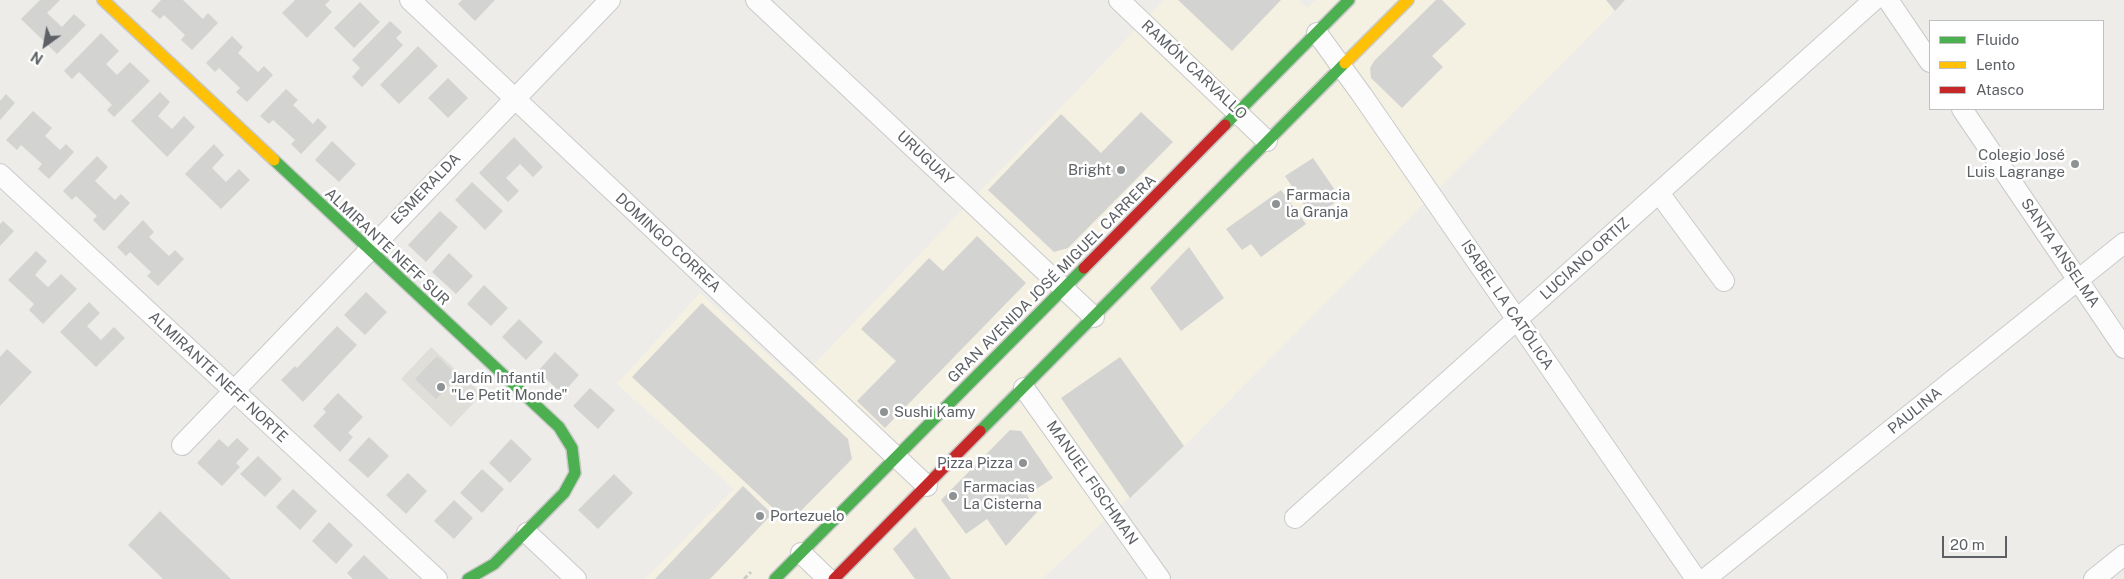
<!DOCTYPE html>
<meta charset="utf-8">
<style>
body{margin:0}
#map{position:relative;width:2124px;height:579px;overflow:hidden;background:#edece8;font-family:"Public Sans",sans-serif}
canvas{display:block}
.legend{position:absolute;left:1929px;top:20px;width:175px;height:90px;box-sizing:border-box;background:#fff;border:1px solid #bec0c1;margin:0;padding:6px 9px;list-style:none;font-size:15px;color:#5d6165}
.legend li{display:flex;align-items:center;gap:10px;height:25px}
.legend b{width:25px;border:1px solid #bec0c1}
.north{position:absolute;left:20px;top:20px;width:50px;height:50px;-webkit-text-stroke:4px #fff;paint-order:stroke;rotate:212deg;font-size:14px;font-weight:700;line-height:20px;text-align:center;color:#5d6165}
.north::after{content:'';display:block;margin:auto;width:18px;height:22px;background:#5d6165;clip-path:polygon(50% 0,100% 100%,50% 72%,0 100%)}
.scale{position:absolute;left:1942px;top:536px;width:65px;height:22px;box-sizing:border-box;border:2px solid #5d6165;border-top:0;padding-left:6px;font-size:15px;line-height:18px;white-space:nowrap;color:#5d6165;-webkit-text-stroke:4px #fff;paint-order:stroke}
</style>
<div id="map">
<canvas width="2124" height="579"></canvas>
<ul class="legend">
<li><b style="height:6px;background:#4caf50"></b>Fluido</li>
<li><b style="height:6px;background:#ffc107"></b>Lento</li>
<li><b style="height:6px;background:#c62828"></b>Atasco</li>
</ul>
<div class="north">N</div>
<div class="scale">20 m</div>
</div>
<script>
const c = document.querySelector('canvas').getContext('2d');
c.lineJoin = 'round';
function fillPath(path, color) { c.fillStyle = color; c.fill(path, 'evenodd'); }
const toPath = rows => new Path2D(rows.map(r => 'M' + r).join(''));
function trace(path, color, width, dash) { c.strokeStyle = color; c.lineWidth = width; c.lineCap = dash ? 'butt' : 'round'; c.setLineDash(dash || []); c.stroke(path); }
function label(font, color, halo, rows, align = 'center') {
  c.font = font + ' "Public Sans",sans-serif'; c.lineWidth = 5; c.setLineDash([]); c.textBaseline = 'middle'; c.strokeStyle = halo; c.fillStyle = color; for (const [text, x, y, turn = 0] of rows) {
    c.save(); c.translate(x, y); c.rotate((+turn || 0) * Math.PI / 180); c.textAlign = isNaN(turn) ? turn : align; if (halo) c.strokeText(text, 0, 0); c.fillText(text, 0, 0); c.restore();
  }
}
fillPath(toPath([
 [1164,0,1299,0,1307,8,1316,0,1625,0,1184,446,1042,579,645,579,734,489,617,384,700,293,797,382]
]), '#f5f1e2');
fillPath(toPath([
 [431,347,482,394,451,427,401,379]
]), '#e0ded8');
fillPath(toPath([
 [40,0,60,0,47,13,62,27,74,14,86,25,57,54,21,19],
 [161,0,183,0,203,19,208,13,218,23,192,50,181,40,185,35,164,15,160,19,151,11],
 [295,0,330,0,325,5,332,12,307,38,282,13],
 [462,0,495,0,475,21,458,4],
 [1178,0,1281,0,1232,51],
 [1436,0,1442,0,1466,24,1432,56,1443,67,1402,108,1371,78,1370,68,1374,61],
 [1606,0,1625,0,1615,11],
 [360,2,380,22,354,48,334,28],
 [390,21,402,32,396,38,403,45,362,87,352,77,360,68,352,60],
 [101,33,119,51,106,64,117,75,130,62,150,81,114,117,107,110,112,105,79,72,72,79,64,71],
 [232,36,243,47,238,53,258,72,264,66,273,75,247,102,236,92,240,88,219,68,215,72,206,63],
 [418,46,438,66,399,104,380,85],
 [448,78,468,98,448,118,428,98],
 [286,89,298,100,293,105,313,124,318,118,327,127,301,154,291,144,295,140,273,120,269,124,260,116],
 [160,92,170,102,158,116,172,129,184,116,195,127,167,157,131,121],
 [6,94,15,103,0,120,0,101],
 [33,111,52,128,45,136,60,150,66,144,74,152,49,179,38,169,42,164,21,145,17,150,6,140],
 [1141,112,1173,142,1068,248,1054,252,988,190,1061,114,1101,153],
 [514,137,543,167,533,177,520,164,506,178,519,191,508,202,479,173],
 [332,141,356,164,339,182,315,160],
 [214,144,224,155,212,168,226,182,239,169,250,180,221,209,185,174],
 [97,156,108,167,95,181,115,200,121,194,130,203,104,231,93,220,97,216,76,196,72,200,63,191],
 [1313,158,1341,199,1312,217,1285,176],
 [472,182,503,211,485,230,455,200],
 [1281,190,1306,224,1261,257,1251,244,1242,250,1226,229],
 [440,211,458,227,426,262,408,245],
 [143,220,154,232,149,237,169,256,175,250,184,259,158,286,147,276,151,272,130,252,126,256,117,247],
 [3,221,14,231,0,246,0,224],
 [977,236,1026,283,885,428,857,401,896,361,861,329,929,258,943,271],
 [1189,247,1224,298,1181,331,1150,288],
 [36,251,47,261,35,275,48,287,61,274,77,289,43,324,29,310,34,304,8,280],
 [449,253,473,276,456,294,432,272],
 [484,285,508,308,491,326,467,304],
 [366,292,387,312,365,335,344,315],
 [89,302,100,313,87,326,101,340,114,327,125,338,96,367,60,332],
 [702,303,848,439,852,459,789,523,632,377],
 [519,319,543,342,526,360,502,337],
 [337,326,357,345,303,402,281,380,295,366,297,368],
 [7,349,32,372,0,406,0,357],
 [555,352,579,375,562,394,538,371],
 [437,356,458,376,436,399,415,379],
 [1120,357,1184,446,1130,498,1061,398],
 [590,388,615,410,598,429,573,406],
 [338,393,363,417,348,433,353,437,340,452,313,426,326,412,323,409],
 [1010,430,1021,431,1053,478,1027,495,1038,511,1006,546,987,519,966,534,941,500],
 [369,437,389,456,368,478,348,460],
 [237,438,249,449,236,463,240,467,222,486,197,463,219,439,228,447],
 [511,439,532,459,510,483,489,463],
 [258,456,282,479,265,497,240,474],
 [482,469,504,489,482,513,460,493],
 [408,473,427,491,406,514,386,495],
 [614,474,633,493,598,529,578,510],
 [743,486,772,514,710,579,655,579],
 [293,489,317,511,300,530,276,507],
 [454,500,473,518,454,539,434,521],
 [160,511,231,579,163,579,128,545],
 [329,522,353,545,336,564,312,541],
 [915,527,951,579,915,579,893,549],
 [364,555,388,578,388,579,353,579,347,573]
]), '#d3d3d1');
const street = toPath([
 [410,0,927,486],
 [756,0,1094,317],
 [1119,0,1267,141],
 [1888,0,1930,62],
 [1317,33,1362,95,1696,579],
 [1962,109,2124,348],
 [0,174,437,579],
 [1659,193,1724,281],
 [1024,388,1160,579],
 [182,445,610,0],
 [1295,518,1874,0],
 [527,533,576,579],
 [801,553,828,579],
 [1705,579,2124,243],
 [2094,579,2124,555]
]);
const fast = toPath([
 [1225,125,1349,0],
 [274,160,559,427,572,448,575,473,564,493,494,564,468,579],
 [980,431,1345,63],
 [775,579,1084,268]
]);
const slow = toPath([
 [103,0,274,160],
 [1345,63,1408,0]
]);
const jam = toPath([
 [1084,268,1225,125],
 [834,579,980,431]
]);
trace(street, '#c9caca', 22);
trace(fast, '#c8c8c8', 14);
trace(slow, '#c8c8c8', 14);
trace(jam, '#c8c8c8', 14);
trace(toPath([
 [744,579,751,572]
]), '#c9cecb', 3, [5, 2.5]);
trace(street, '#fcfcfc', 20);
trace(fast, '#4caf50', 11);
trace(slow, '#ffc107', 11);
trace(jam, '#c62828', 11);
for (const [x, y, r, color] of [
 [2075,164,5,"#8f9293"],
 [1121,170,5,"#8f9293"],
 [1276,204,5,"#8f9293"],
 [441,387,5,"#8f9293"],
 [884,412,5,"#8f9293"],
 [1023,463,5,"#8f9293"],
 [953,496,5,"#8f9293"],
 [760,516,5,"#8f9293"]
]) { const dot = new Path2D(); dot.arc(x, y, r, 0, 2 * Math.PI); c.fillStyle = color; c.fill(dot); trace(dot, '#fff', 2); }
label('15px', '#5d6165', '#fff', [
 ["RAMÓN CARVALLO",1194,70,43],
 ["URUGUAY",925,158,43],
 ["ESMERALDA",426,189,-46],
 ["DOMINGO CORREA",668,243,43],
 ["ALMIRANTE NEFF SUR",387,247,43],
 ["SANTA ANSELMA",2060,253,56],
 ["LUCIANO ORTIZ",1585,259,-42],
 ["GRAN AVENIDA JOSÉ MIGUEL CARRERA",1052,279,-45],
 ["ISABEL LA CATÓLICA",1507,305,56],
 ["ALMIRANTE NEFF NORTE",218,377,43],
 ["PAULINA",1915,411,-39],
 ["MANUEL FISCHMAN",1092,483,55]
]);
label('15px', '#5d6165', '#fff', [
 ["Colegio José",2065,155,"right"],
 ["Luis Lagrange",2065,172,"right"],
 ["Bright",1111,170,"right"],
 ["Farmacia",1286,195],
 ["la Granja",1286,212],
 ["Jardín Infantil",451,378],
 ["\"Le Petit Monde\"",451,395],
 ["Sushi Kamy",894,412],
 ["Pizza Pizza",1013,463,"right"],
 ["Farmacias",963,487],
 ["La Cisterna",963,504],
 ["Portezuelo",770,516]
], 'left');
</script>
